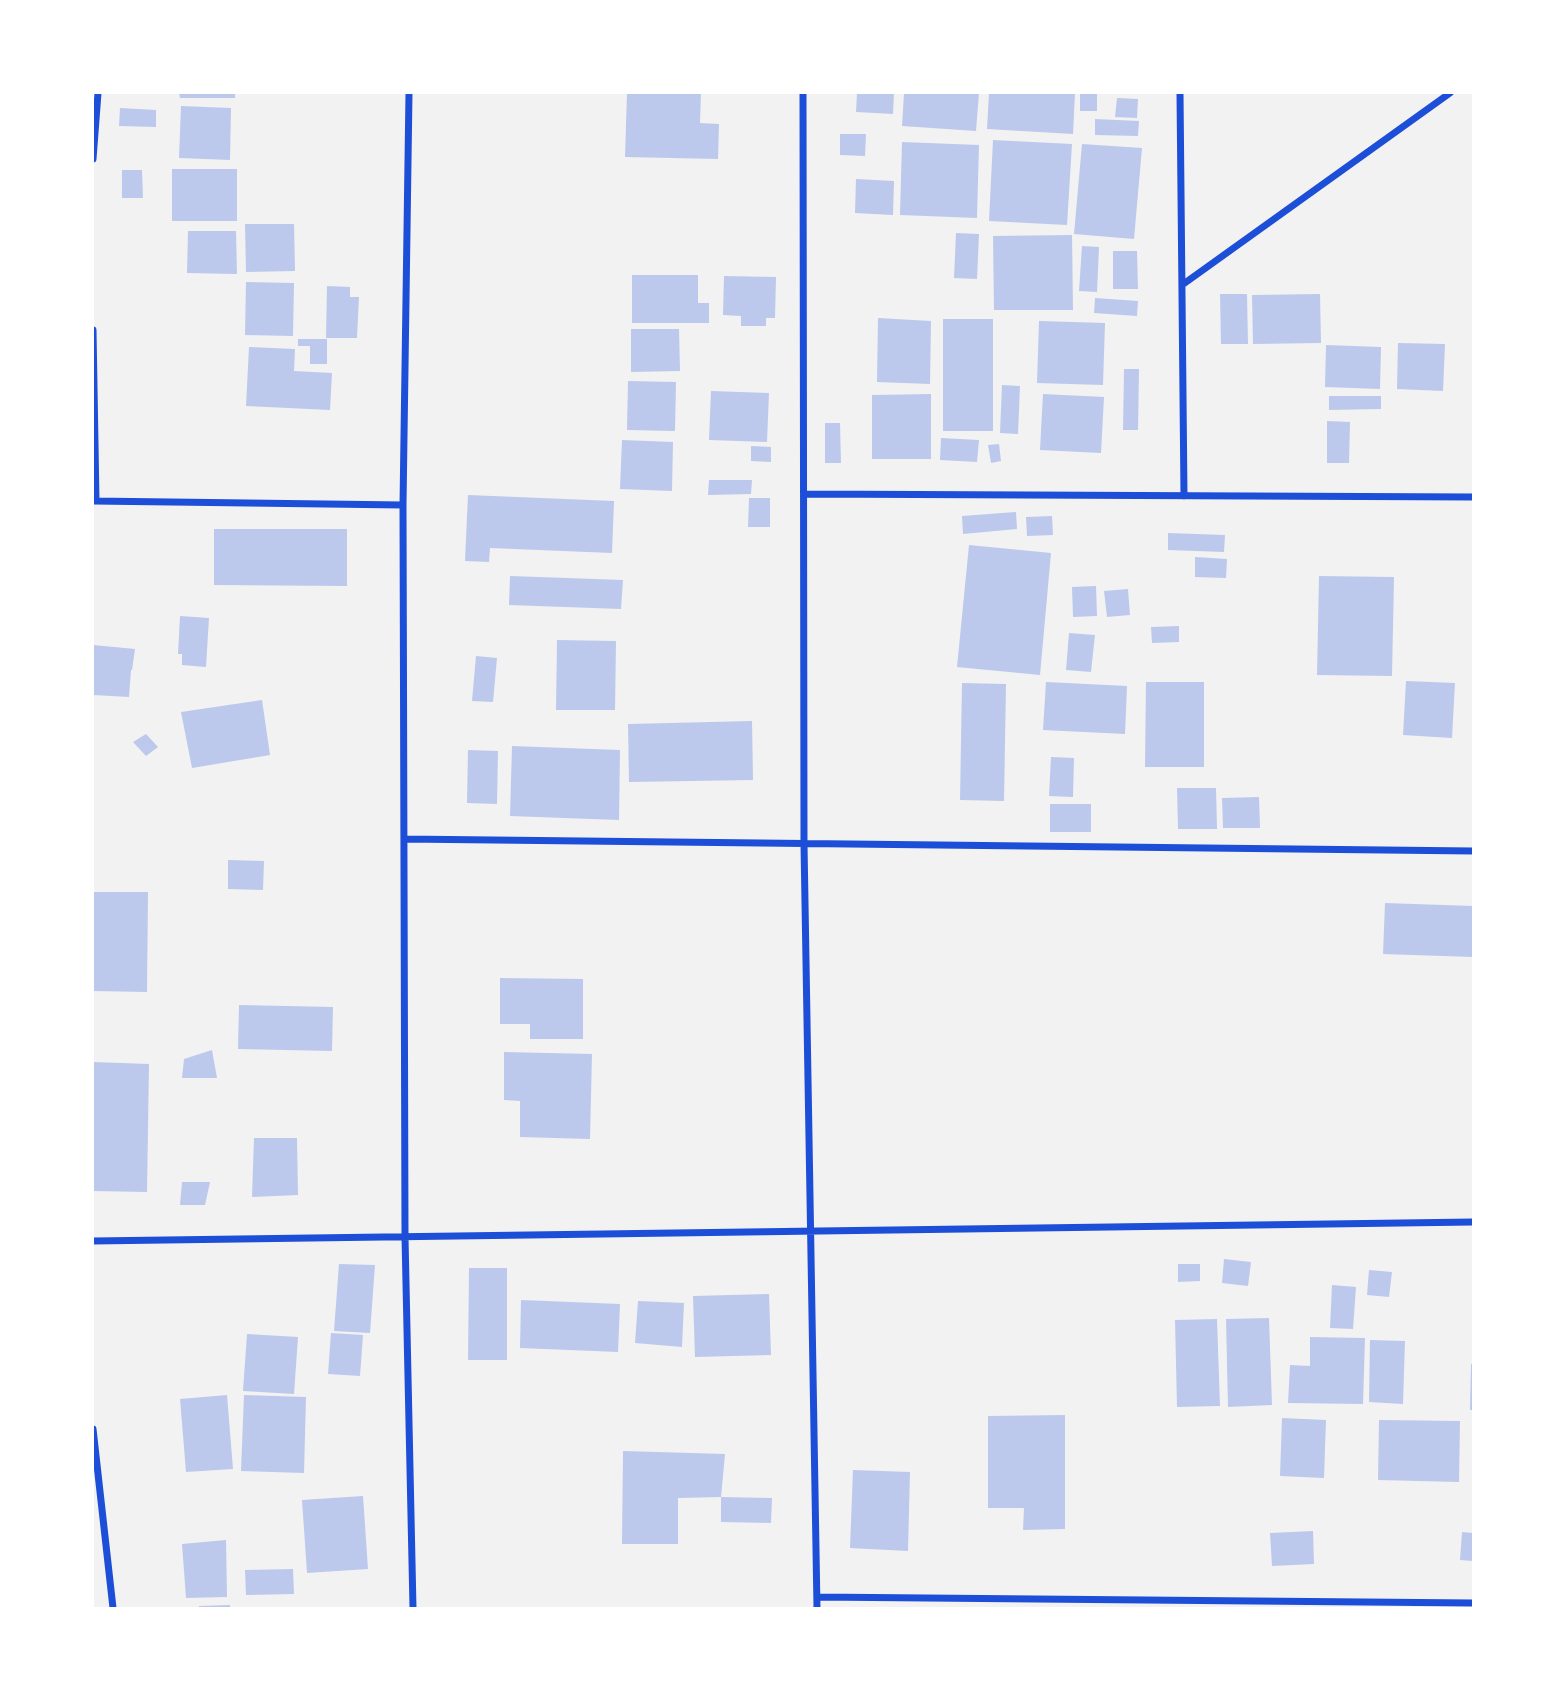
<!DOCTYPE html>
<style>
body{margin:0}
#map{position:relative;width:1566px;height:1701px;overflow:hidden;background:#f2f2f2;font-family:"Alegreya Sans",sans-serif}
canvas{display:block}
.frame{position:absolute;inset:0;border:94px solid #fff;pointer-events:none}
</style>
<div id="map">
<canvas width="1566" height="1701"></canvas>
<div class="frame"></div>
</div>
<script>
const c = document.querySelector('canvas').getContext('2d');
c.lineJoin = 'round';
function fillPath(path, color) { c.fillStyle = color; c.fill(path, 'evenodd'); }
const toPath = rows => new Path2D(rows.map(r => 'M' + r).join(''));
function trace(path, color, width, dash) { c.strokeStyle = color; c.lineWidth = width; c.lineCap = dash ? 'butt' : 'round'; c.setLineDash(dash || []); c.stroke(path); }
fillPath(toPath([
 [179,93,235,93,235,98,180,98],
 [627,93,701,93,700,123,719,124,718,159,625,157],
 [857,93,894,93,893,114,856,112],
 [904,93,979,93,976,131,902,126],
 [989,93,1075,93,1073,134,987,129],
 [1080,93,1097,93,1097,111,1080,111],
 [1117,98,1138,99,1137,118,1115,117],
 [181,106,231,108,230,160,179,158],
 [120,108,156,110,156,127,119,126],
 [1095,119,1139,121,1138,136,1095,135],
 [840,134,866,134,865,156,840,155],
 [993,140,1072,144,1067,225,989,221],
 [902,142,979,145,977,218,900,215],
 [1082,144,1142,148,1134,239,1074,234],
 [172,169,237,169,237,221,172,221],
 [122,170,142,170,143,198,122,198],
 [856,179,894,181,893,215,855,213],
 [245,224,294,224,295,271,246,272],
 [188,231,236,231,237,274,187,273],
 [956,233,979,234,977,279,954,278],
 [1072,235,1073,310,994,310,993,236],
 [1082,246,1099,247,1097,292,1079,291],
 [1113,251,1137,251,1138,289,1113,289],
 [632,275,698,275,698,303,709,303,709,323,632,323],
 [724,276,776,277,775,318,766,318,766,326,741,326,741,316,723,315],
 [246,282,294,283,293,336,245,335],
 [327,286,350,287,350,297,359,297,357,338,326,338],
 [1220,294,1247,294,1248,344,1221,344],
 [1320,294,1321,343,1253,344,1252,295],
 [1095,298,1138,301,1137,316,1094,313],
 [878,318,931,321,930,384,877,382],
 [943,319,993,319,993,431,943,431],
 [1039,321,1105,323,1103,385,1037,383],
 [631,329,679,329,680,371,631,372],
 [298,339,327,339,327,364,310,364,310,346,298,346],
 [1398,343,1445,344,1443,391,1397,389],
 [1326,345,1381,347,1380,389,1325,387],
 [249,347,295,349,294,371,332,373,330,410,246,406],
 [1124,369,1139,369,1138,430,1123,430],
 [628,381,676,382,675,431,627,430],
 [1002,385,1020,386,1018,434,1000,433],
 [711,391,769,393,767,442,709,440],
 [931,394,931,459,872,459,872,395],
 [1043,394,1104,397,1101,453,1040,450],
 [1329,396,1381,396,1381,409,1329,410],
 [1327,421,1350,422,1349,463,1327,463],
 [825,423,840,423,841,463,825,463],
 [941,438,979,440,977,462,940,460],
 [622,440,673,442,672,491,620,489],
 [999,444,1001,461,991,463,988,445],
 [751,446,771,447,771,462,751,461],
 [709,480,752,480,751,494,708,495],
 [468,495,614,501,612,553,490,548,489,562,465,561],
 [749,498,770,498,770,527,748,527],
 [1016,512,1017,529,963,534,962,516],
 [1052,516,1053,535,1027,536,1026,517],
 [214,529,347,529,347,586,214,585],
 [1168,533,1225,535,1224,552,1168,550],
 [969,545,1051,553,1040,675,957,667],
 [1195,557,1227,559,1226,578,1195,577],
 [510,576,623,580,621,609,509,605],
 [1319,576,1394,577,1392,676,1317,675],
 [1096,586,1097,616,1073,617,1072,587],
 [1128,589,1130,615,1107,617,1104,591],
 [180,616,209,618,206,667,182,665,182,654,178,654],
 [1179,626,1179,642,1152,643,1151,627],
 [1069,633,1095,635,1091,672,1066,670],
 [557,640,616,641,615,710,556,710],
 [93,645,135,649,132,670,131,670,129,697,93,695],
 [476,656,497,658,493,702,472,701],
 [1406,681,1455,683,1452,738,1403,735],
 [1046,682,1127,686,1125,734,1043,730],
 [1146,682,1204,682,1204,767,1145,767],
 [962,683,1006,684,1004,801,960,800],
 [262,700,270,755,192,768,181,712],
 [752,721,753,780,629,782,628,724],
 [146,734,158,747,146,756,133,742],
 [512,746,620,750,619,820,510,816],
 [468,750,498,751,497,804,467,803],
 [1051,757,1074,758,1073,797,1049,796],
 [1177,788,1216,788,1217,829,1178,829],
 [1259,797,1260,828,1223,828,1222,798],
 [1050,804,1091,804,1091,832,1050,832],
 [228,860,264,861,263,890,228,889],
 [93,892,148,892,147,992,93,991],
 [1385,903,1473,906,1473,957,1383,954],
 [500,978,583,979,583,1039,530,1039,530,1024,500,1024],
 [239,1005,333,1007,332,1051,238,1049],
 [212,1050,217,1078,182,1078,184,1059],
 [504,1052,592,1054,590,1139,520,1137,520,1101,504,1100],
 [93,1062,149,1064,147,1192,93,1191],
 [254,1138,297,1138,298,1195,252,1197],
 [182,1182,210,1182,205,1205,180,1205],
 [1224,1259,1251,1262,1248,1286,1222,1283],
 [339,1264,375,1265,370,1333,334,1331],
 [1178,1264,1200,1264,1200,1281,1178,1282],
 [469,1268,507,1268,507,1360,468,1360],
 [1369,1270,1392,1272,1389,1297,1367,1295],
 [1332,1285,1356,1287,1353,1329,1330,1328],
 [769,1294,771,1355,695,1357,693,1296],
 [521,1300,620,1304,618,1352,520,1348],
 [638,1301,684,1303,682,1347,635,1343],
 [1269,1318,1272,1405,1228,1407,1226,1319],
 [1217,1319,1220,1406,1177,1407,1175,1320],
 [331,1333,363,1335,360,1376,328,1374],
 [247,1334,298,1337,294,1394,243,1391],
 [1310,1337,1365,1338,1363,1404,1288,1403,1290,1365,1310,1366],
 [1370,1340,1405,1341,1403,1404,1369,1402],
 [1471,1364,1473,1364,1473,1410,1470,1410],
 [227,1395,233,1469,186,1472,180,1399],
 [244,1395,306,1397,304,1473,241,1471],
 [1065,1415,1065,1529,1023,1530,1024,1508,988,1508,988,1416],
 [1282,1418,1326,1420,1324,1478,1280,1476],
 [1379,1420,1460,1421,1459,1482,1378,1480],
 [623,1451,725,1454,721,1497,772,1498,771,1523,721,1522,721,1497,678,1498,678,1544,622,1544],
 [853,1470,910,1472,908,1551,850,1548],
 [363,1496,368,1569,307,1573,302,1500],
 [1313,1531,1314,1564,1272,1566,1270,1533],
 [1462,1532,1473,1533,1473,1561,1460,1560],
 [226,1540,227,1597,186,1598,182,1544],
 [293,1569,294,1594,246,1595,245,1570],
 [230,1605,230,1608,199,1608,199,1606]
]), '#bdc9ec');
trace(toPath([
 [409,93,403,505,405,1237,413,1608],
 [803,93,804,844,817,1608],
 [1180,93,1184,496],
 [93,159,98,93],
 [1182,285,1450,93],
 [93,330,96,501],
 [804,494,1473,497],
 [93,501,403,505],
 [404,839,1473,851],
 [93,1241,1473,1222],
 [93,1429,113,1608],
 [817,1597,1473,1603]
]), '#1d4ed8', 7);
</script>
